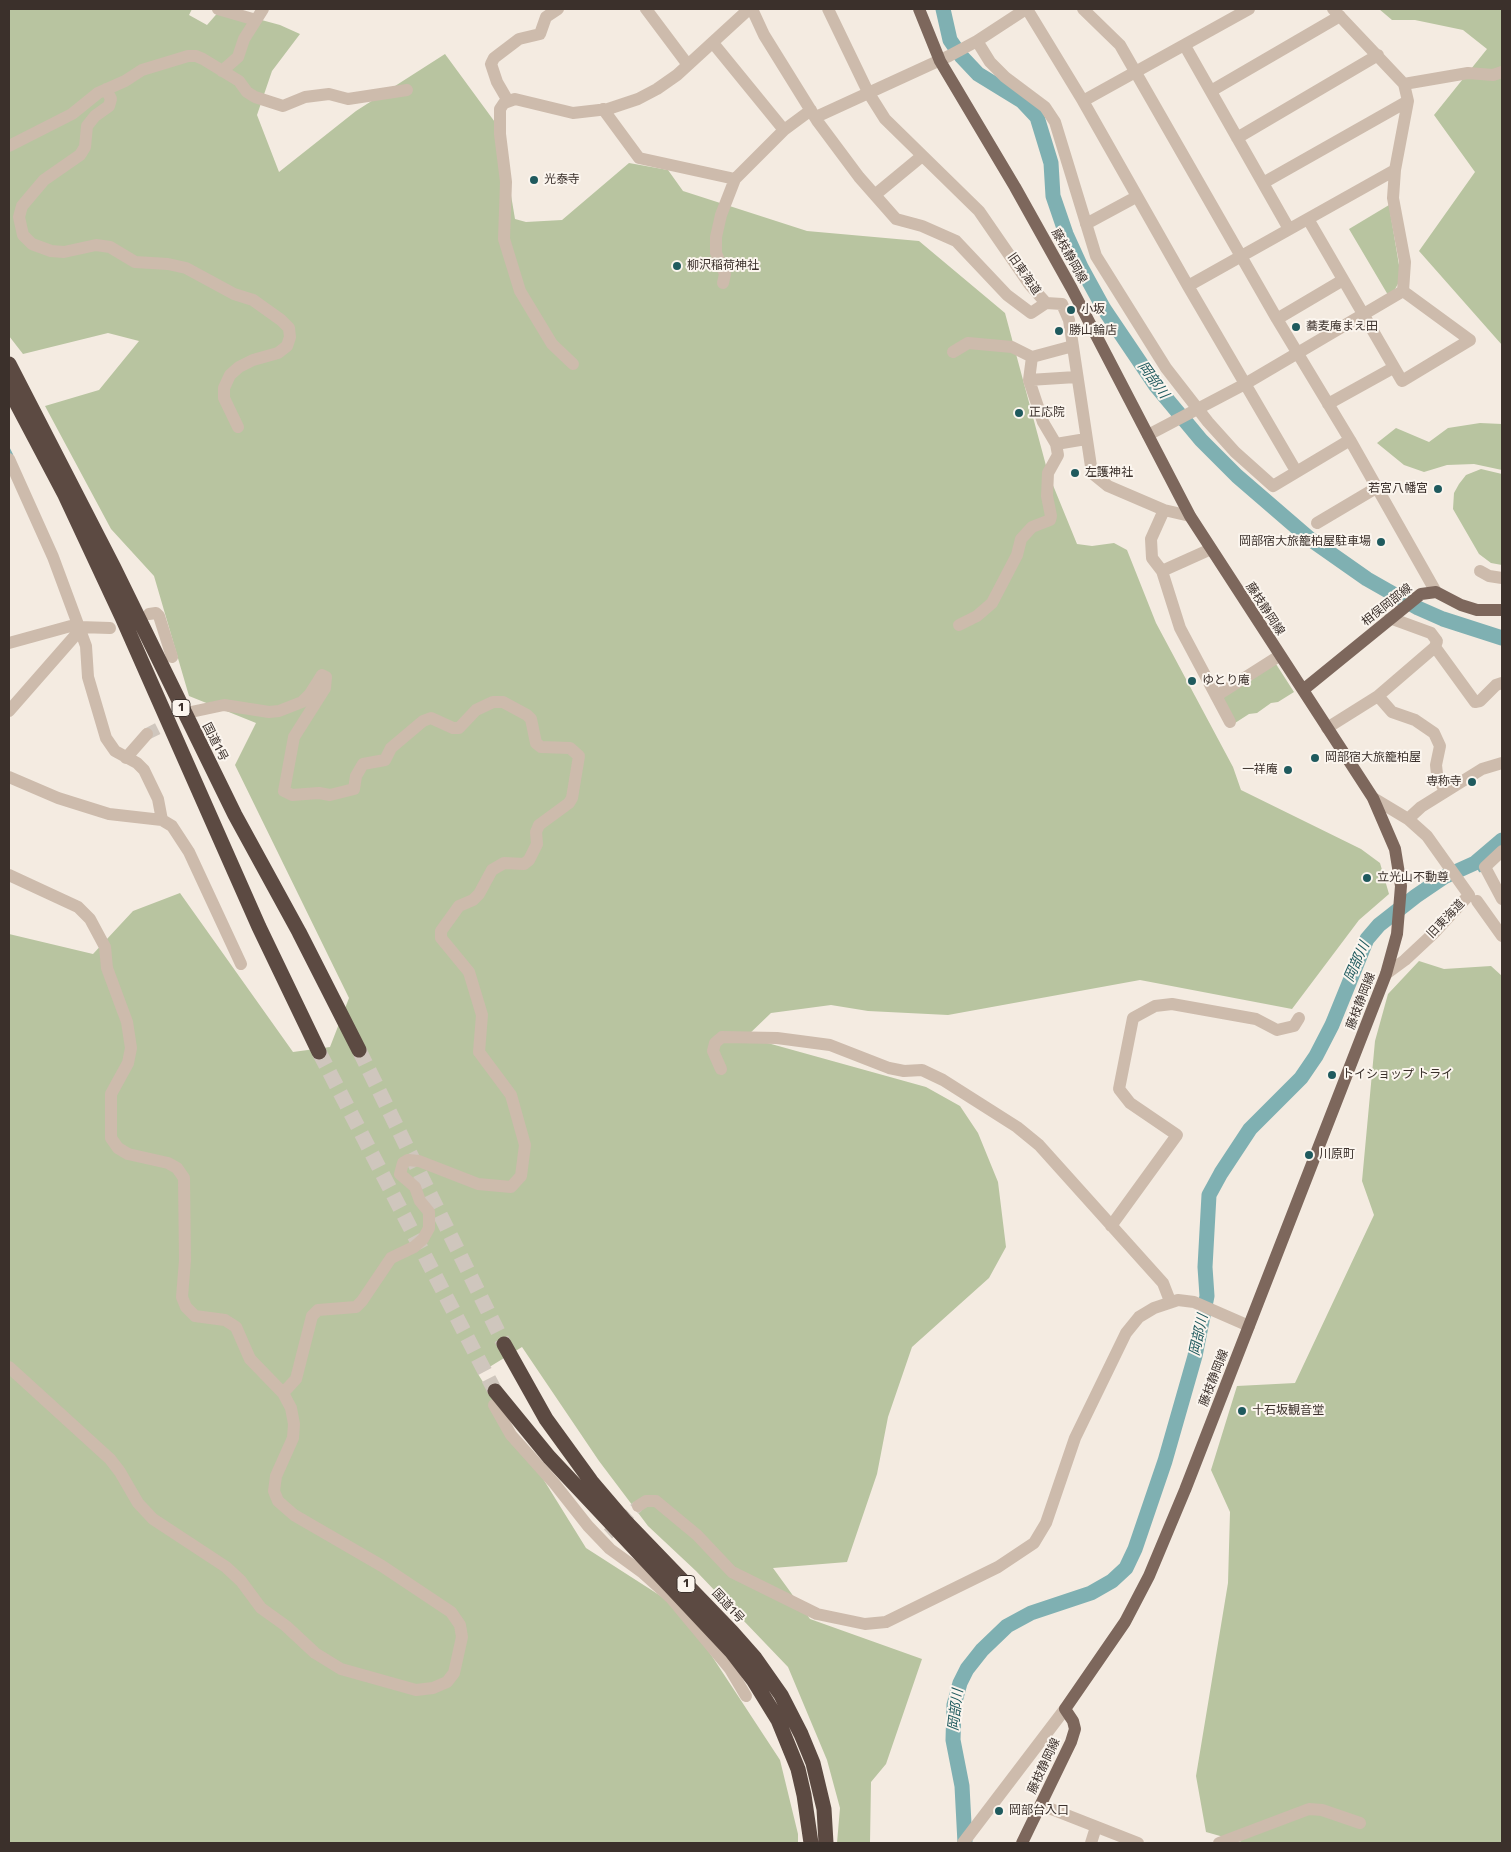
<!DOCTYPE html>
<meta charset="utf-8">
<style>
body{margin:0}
#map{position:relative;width:1511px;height:1852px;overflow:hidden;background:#f4ebe1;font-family:Rubik,sans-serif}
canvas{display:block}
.frame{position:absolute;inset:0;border:10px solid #3b302b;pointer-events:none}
</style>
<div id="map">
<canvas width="1511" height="1852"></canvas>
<div class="frame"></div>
</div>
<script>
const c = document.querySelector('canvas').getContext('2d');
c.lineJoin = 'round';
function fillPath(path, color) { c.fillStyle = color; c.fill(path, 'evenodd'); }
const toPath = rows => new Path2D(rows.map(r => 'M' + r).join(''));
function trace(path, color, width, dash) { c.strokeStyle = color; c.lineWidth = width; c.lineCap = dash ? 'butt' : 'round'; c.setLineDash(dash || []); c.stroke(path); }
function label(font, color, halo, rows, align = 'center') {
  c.font = font + ' Rubik,"Noto Sans JP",sans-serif'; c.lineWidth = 4; c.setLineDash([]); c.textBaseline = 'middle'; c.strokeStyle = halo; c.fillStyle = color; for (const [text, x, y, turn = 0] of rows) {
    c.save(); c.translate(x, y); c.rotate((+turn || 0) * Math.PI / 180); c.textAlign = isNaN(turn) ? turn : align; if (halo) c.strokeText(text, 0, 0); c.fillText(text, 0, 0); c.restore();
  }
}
fillPath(toPath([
 [9,9,192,9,189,15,207,25,221,9,280,25,300,34,272,71,257,115,279,172,356,111,445,54,500,129,515,219,526,222,562,220,629,163,668,170,683,191,807,231,919,241,1005,313,1048,473,1077,544,1092,546,1114,543,1127,550,1156,623,1233,767,1241,790,1361,849,1380,863,1389,894,1359,920,1292,1009,1140,980,948,1015,868,1011,831,1005,771,1013,746,1037,926,1087,960,1106,978,1133,998,1182,1006,1247,989,1278,912,1347,888,1417,877,1474,847,1562,773,1568,810,1619,922,1659,886,1764,871,1782,870,1843,837,1843,840,1808,827,1760,788,1667,696,1571,648,1526,599,1461,522,1347,478,1374,586,1548,681,1609,780,1760,798,1834,798,1843,9,1843,9,934,93,954,133,911,180,893,293,1052,330,1047,349,998,235,765,256,723,189,696,154,576,111,529,45,406,99,390,139,341,108,333,23,354,9,336],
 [1379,9,1502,9,1502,345,1419,251,1475,172,1434,115,1487,49,1463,30,1415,20,1392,20],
 [1389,205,1399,265,1399,282,1394,291,1388,295,1349,229],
 [1480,423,1502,424,1502,470,1474,464,1447,465,1424,472,1404,465,1377,443,1396,428,1429,442,1448,428],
 [1481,469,1502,474,1502,565,1491,563,1479,554,1453,509,1454,493,1459,484,1466,475],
 [1276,664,1294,692,1278,702,1271,703,1257,713,1249,714,1235,723,1220,699],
 [1419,961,1444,969,1491,966,1502,976,1502,1843,1245,1843,1206,1832,1196,1776,1228,1583,1230,1512,1211,1470,1237,1386,1295,1383,1374,1215,1362,1181,1375,1041,1388,994]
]), '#b8c4a0');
trace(toPath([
 [9,449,12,455],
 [1475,863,1480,871]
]), '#7fb0b2', 2.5);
trace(toPath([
 [943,9,950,40,961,56,978,74,1022,101,1037,117,1051,163,1053,196,1066,234,1081,267,1104,309,1156,386,1201,440,1237,476,1310,539,1367,579,1418,608,1443,619,1502,638],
 [965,1843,962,1786,953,1740,954,1705,960,1683,967,1669,982,1650,1007,1626,1031,1613,1091,1593,1112,1581,1126,1568,1135,1549,1165,1461,1195,1356,1207,1296,1205,1267,1209,1195,1221,1173,1250,1129,1301,1078,1316,1056,1332,1025,1367,939,1379,925,1416,896,1444,877,1475,863,1502,840]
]), '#7fb0b2', 15);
trace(toPath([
 [147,734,191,712],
 [608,1534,638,1506]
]), '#cfc6bd', 12, [12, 6]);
trace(toPath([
 [359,1050,504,1344],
 [319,1052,495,1391]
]), '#cfc6bd', 15, [15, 8]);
trace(toPath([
 [218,9,256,20],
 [646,9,688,65],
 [752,9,764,35,818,122,859,177,896,219,922,226,956,241,1007,295,1031,313,1046,303],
 [828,9,868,92,885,119,979,211,1030,285,1046,303,1062,304,1069,320,1092,473,1108,486,1164,510,1190,516],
 [1027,9,1083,101,1188,286,1296,471],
 [1083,9,1120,45,1277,319,1350,440,1436,592],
 [977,41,990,62,1005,77,1045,107,1055,122,1096,256,1166,368,1208,422,1235,452,1273,486,1350,440],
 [713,43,784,130],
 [1185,46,1289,229],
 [222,71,238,57,244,39,263,9],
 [1404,84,1468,73,1493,75,1502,72],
 [106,89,111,99,109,106,95,116,87,126,85,147,80,155,44,180,22,206,19,217,23,235,32,244,51,251,64,252,96,245,110,247,135,262,168,264,186,268,234,294,253,300,281,320,289,328,290,337,287,346,278,353,253,360,239,367,230,375,224,388,224,398,238,427],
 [1211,91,1340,16],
 [508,101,497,82,491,64,494,58,519,39,540,34,546,17,558,9],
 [1083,101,1249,9],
 [603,109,639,158,735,179,784,130,811,110],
 [816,117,949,56,977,41,1026,9],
 [1237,138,1378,55],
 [9,146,72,114,98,93,125,81,142,70,188,56,196,56,203,59,239,81,247,92,255,97,283,106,305,97,329,94,348,99,407,90],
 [1263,183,1408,101],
 [876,194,922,156],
 [1308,219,1402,381,1470,340,1403,291],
 [1086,224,1136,197],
 [723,283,725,274,716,253,716,237,721,215,735,179],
 [1188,286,1395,170],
 [1277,319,1343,280],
 [953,352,968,343,1012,347,1032,357,1029,380,1043,422,1056,444,1058,455,1048,473,1047,496,1051,516,1050,520,1032,527,1021,539,1017,555,992,603,977,616,959,625],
 [1032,357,1073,346],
 [573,364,552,344,520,291,504,239,506,182,500,134,500,109,504,103,515,99,573,113,608,109,638,99,657,89,677,75,749,9],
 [1029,380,1076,377],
 [1328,404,1393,368],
 [1148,435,1245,384,1403,291,1405,262,1393,198,1395,170,1408,101,1404,84,1333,9],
 [1056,444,1086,439],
 [9,459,53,557,86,646,88,677,106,738,115,751,137,763,144,770,158,799,162,820],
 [1164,510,1151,539,1152,558,1162,571,1180,628,1230,722],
 [1317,523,1376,488],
 [1162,571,1211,549],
 [1480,571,1489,576,1502,578],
 [149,614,156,613,159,616,172,657],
 [79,627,110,628],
 [9,643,78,624],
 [1435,647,1475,702,1480,701,1496,685,1502,683],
 [1216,696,1279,656],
 [1378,696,1392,712,1415,720,1434,733,1440,746,1436,765,1437,774,1445,792],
 [9,711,80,630],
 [191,712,224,705,269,712,279,711,302,702,310,694,322,675,326,677,325,688,294,737,284,791,292,795,319,793,330,795,354,789,356,776,363,764,385,760,391,748,423,721,431,718,453,728,459,728,476,710,493,702,503,702,527,715,531,719,536,743,541,747,570,748,579,756,572,798,569,803,539,825,536,832,537,844,529,860,524,864,504,863,492,870,479,894,473,900,459,906,441,931,441,938,469,972,482,1015,479,1052,511,1095,525,1145,521,1176,511,1187,478,1184,419,1161,408,1160,403,1163,400,1174,415,1187,420,1201,429,1212,429,1228,423,1239,414,1247,391,1258,362,1301,356,1307,318,1310,312,1316,296,1379,283,1393],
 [1327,728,1378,696,1435,647,1437,641,1431,633,1390,618],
 [126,758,147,734],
 [9,777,58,798,109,814,162,820,172,826,189,852,241,964],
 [1373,798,1408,819,1427,836,1469,895,1435,932,1405,960,1386,974],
 [1408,819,1421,807,1482,769,1502,763],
 [1502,851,1485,867,1502,899],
 [9,875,78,907,90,919,105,947,107,968,127,1022,131,1048,128,1063,111,1094,111,1138,118,1148,128,1154,168,1163,177,1168,184,1178,185,1260,182,1297,186,1307,195,1316,225,1320,236,1327,250,1359,283,1393,291,1408,294,1424,293,1438,276,1476,274,1491,278,1501,294,1515,382,1566,451,1612,460,1625,462,1637,454,1673,447,1682,433,1688,416,1690,341,1669,315,1653,286,1626,261,1608,241,1581,226,1567,153,1519,138,1503,120,1472,110,1459,9,1367],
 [1477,901,1502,936],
 [721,1069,713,1051,715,1043,722,1037,777,1038,830,1045,889,1068,904,1071,922,1070,943,1080,1017,1127,1039,1145,1163,1283,1170,1301],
 [1111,1226,1177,1135,1130,1103,1119,1089,1133,1018,1155,1006,1172,1004,1256,1019,1277,1030,1294,1026,1299,1018],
 [494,1405,511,1435,554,1483,588,1526,610,1549,643,1573,671,1598,730,1669,746,1696],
 [638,1506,646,1501,656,1501,697,1535,732,1572,817,1614,865,1624,886,1622,998,1567,1034,1543,1046,1523,1075,1438,1126,1333,1139,1317,1154,1308,1178,1300,1194,1302,1249,1326],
 [1041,1805,1138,1843],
 [963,1843,1065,1709],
 [1091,1843,1096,1827],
 [1219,1843,1309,1809,1322,1810,1360,1823]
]), '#cdbbac', 12);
trace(toPath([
 [919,9,940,61,1015,187,1072,289,1190,516,1373,798,1395,849,1401,886,1397,934,1386,974,1185,1490,1149,1576,1125,1622,1065,1709,1073,1721,1075,1729,1071,1742,1022,1843],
 [1303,690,1421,594,1436,592,1461,605,1477,610,1502,610]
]), '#7d675c', 12);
trace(toPath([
 [9,364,114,568,235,815,299,932,359,1050],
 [9,389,65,495,122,617,259,927,319,1052],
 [504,1344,546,1419,591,1481,626,1522,732,1632,755,1658,781,1695,801,1734,813,1763,824,1809,826,1843],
 [495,1391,549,1457,731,1651,754,1681,778,1720,798,1769,804,1795,811,1843]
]), '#5c4a42', 15);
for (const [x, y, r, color] of [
 [534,180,5,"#1f5a5e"],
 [677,266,5,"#1f5a5e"],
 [1071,310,5,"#1f5a5e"],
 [1296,327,5,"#1f5a5e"],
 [1059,331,5,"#1f5a5e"],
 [1019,413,5,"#1f5a5e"],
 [1075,473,5,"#1f5a5e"],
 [1438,489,5,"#1f5a5e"],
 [1381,542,5,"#1f5a5e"],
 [1192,681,5,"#1f5a5e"],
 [1315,758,5,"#1f5a5e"],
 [1288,770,5,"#1f5a5e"],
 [1472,782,5,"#1f5a5e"],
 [1367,878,5,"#1f5a5e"],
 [1332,1075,5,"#1f5a5e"],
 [1309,1155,5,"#1f5a5e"],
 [1242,1411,5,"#1f5a5e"],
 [999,1811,5,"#1f5a5e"]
]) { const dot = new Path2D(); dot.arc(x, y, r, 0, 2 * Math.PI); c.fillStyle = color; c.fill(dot); trace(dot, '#fbf5ee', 2); }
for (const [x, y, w] of [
 [181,708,18],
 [686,1584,18]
]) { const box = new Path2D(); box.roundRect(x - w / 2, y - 8.5, w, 17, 4); c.fillStyle = '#fbf5ee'; c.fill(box); trace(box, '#3b302b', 1); }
label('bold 11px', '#3b302b', null, [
 ["1",181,708],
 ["1",686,1584]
]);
label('12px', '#3b302b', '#fbf5ee', [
 ["光泰寺",544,180],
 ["柳沢稲荷神社",687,266],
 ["小坂",1081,310],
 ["蕎麦庵まえ田",1306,327],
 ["勝山輪店",1069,331],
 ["正応院",1029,413],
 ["左護神社",1085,473],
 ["若宮八幡宮",1428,489,"right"],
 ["岡部宿大旅籠柏屋駐車場",1371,542,"right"],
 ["ゆとり庵",1202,681],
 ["岡部宿大旅籠柏屋",1325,758],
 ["一祥庵",1278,770,"right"],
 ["専称寺",1462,782,"right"],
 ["立光山不動尊",1377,878],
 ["トイショップ トライ",1342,1075],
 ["川原町",1319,1155],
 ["十石坂観音堂",1252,1411],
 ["岡部台入口",1009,1811]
], 'left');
label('12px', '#3b302b', '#fbf5ee', [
 ["藤枝静岡線",1069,256,61],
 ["旧東海道",1024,274,55],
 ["相俣岡部線",1387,605,-38],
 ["藤枝静岡線",1265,609,57],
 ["国道1号",215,742,63],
 ["旧東海道",1446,919,-46],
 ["藤枝静岡線",1361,1001,-69],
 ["藤枝静岡線",1214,1378,-69],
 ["国道1号",728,1606,47],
 ["藤枝静岡線",1044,1766,-65]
]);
label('italic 14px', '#1f5a5e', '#fbf5ee', [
 ["岡部川",1153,380,54],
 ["岡部川",1357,962,-66],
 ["岡部川",1199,1335,-78],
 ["岡部川",956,1710,-83]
]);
</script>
